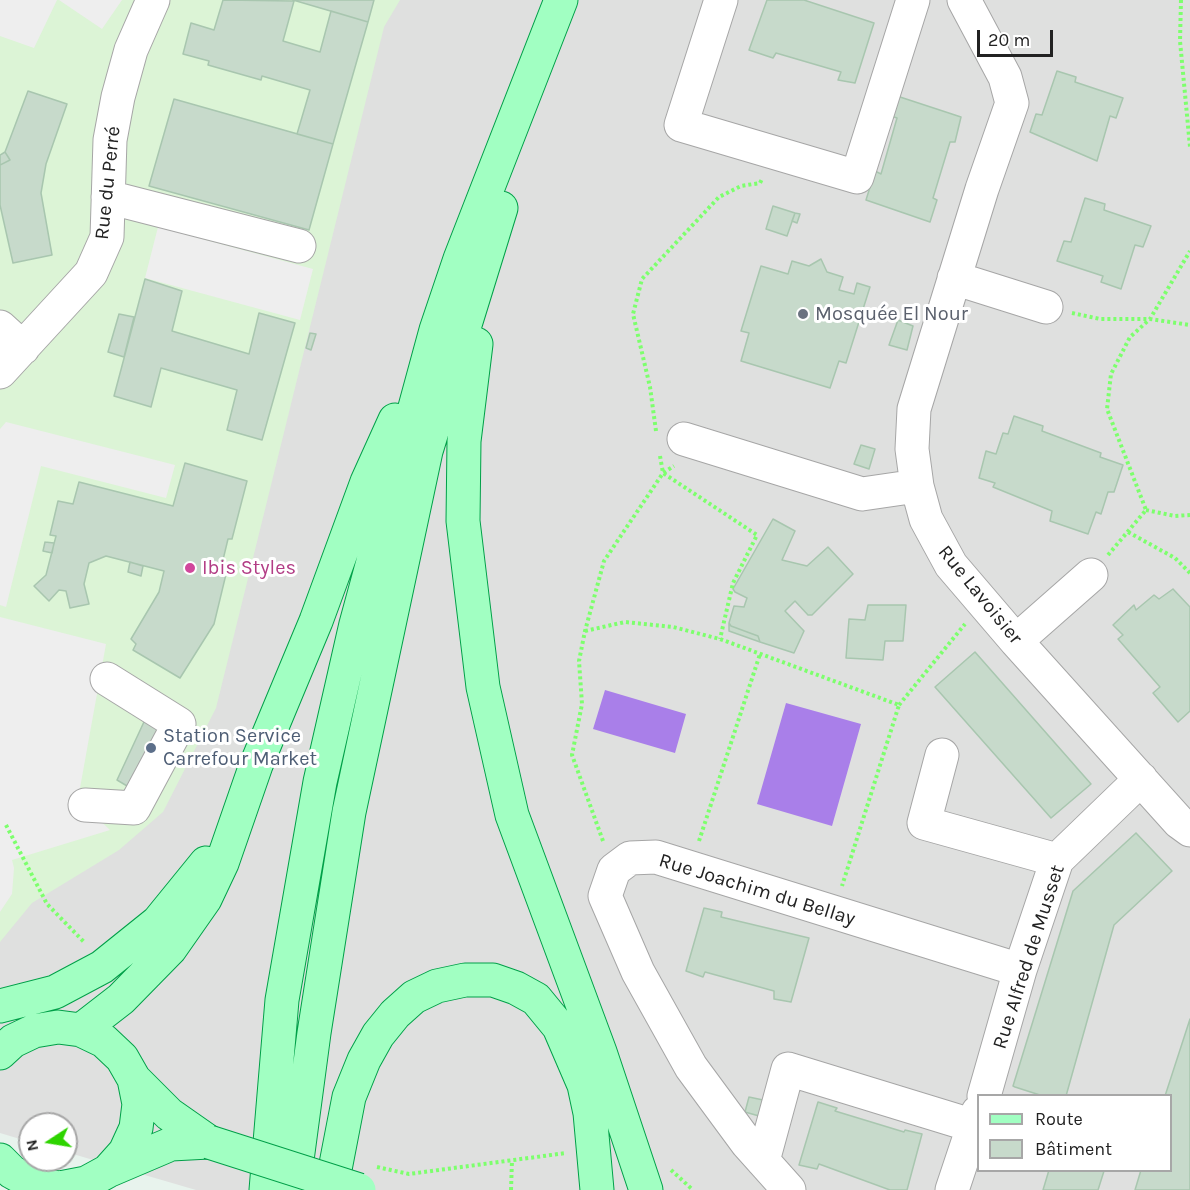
<!DOCTYPE html>
<meta charset="utf-8">
<style>
body{margin:0}
#map{position:relative;width:1190px;height:1190px;overflow:hidden;background:#e8f3ed;font-family:Karla,sans-serif}
canvas{display:block}
.legend{position:absolute;left:977px;top:1094px;width:195px;height:78px;box-sizing:border-box;background:#fff;border:2px solid #a7a7a7;margin:0;padding:8px 10px;list-style:none;font-size:18px;color:#222}
.legend li{display:flex;align-items:center;gap:12px;height:30px}
.legend b{width:30px;border:2px solid #a7a7a7}
.north{position:absolute;left:18px;top:1112px;width:60px;height:60px;box-sizing:border-box;background:#fff;border:2px solid #a7a7a7;border-radius:50%;rotate:258deg;font-size:16px;font-weight:700;line-height:24px;text-align:center;color:#222}
.north::after{content:'';display:block;margin:auto;width:21px;height:27px;background:#2ed400;clip-path:polygon(50% 0,100% 100%,50% 72%,0 100%)}
.scale{position:absolute;left:977px;top:30px;width:76px;height:27px;box-sizing:border-box;border:3px solid #222;border-top:0;padding-left:8px;font-size:18px;line-height:21px;white-space:nowrap;color:#222;-webkit-text-stroke:4px #fff;paint-order:stroke}
</style>
<div id="map">
<canvas width="1190" height="1190"></canvas>
<ul class="legend">
<li><b style="height:8px;background:#a1ffc2"></b>Route</li>
<li><b style="height:16px;background:#c7dacb"></b>Bâtiment</li>
</ul>
<div class="north">N</div>
<div class="scale">20 m</div>
</div>
<script>
const c = document.querySelector('canvas').getContext('2d');
c.lineJoin = 'round';
function fillPath(path, color) { c.fillStyle = color; c.fill(path, 'evenodd'); }
const toPath = rows => new Path2D(rows.map(r => 'M' + r).join(''));
function trace(path, color, width, dash) { c.strokeStyle = color; c.lineWidth = width; c.lineCap = dash ? 'butt' : 'round'; c.setLineDash(dash || []); c.stroke(path); }
function label(font, color, halo, rows, align = 'center') {
  c.font = font + ' Karla,sans-serif'; c.lineWidth = 6; c.setLineDash([]); c.textBaseline = 'middle'; c.strokeStyle = halo; c.fillStyle = color; for (const [text, x, y, turn = 0] of rows) {
    c.save(); c.translate(x, y); c.rotate((+turn || 0) * Math.PI / 180); c.textAlign = isNaN(turn) ? turn : align; if (halo) c.strokeText(text, 0, 0); c.fillText(text, 0, 0); c.restore();
  }
}
fillPath(toPath([
 [0,0,1190,0,1190,1190,196,1190,66,1152,66,1124,30,1124,30,1142,0,1133],
 [978,1096,1170,1096,1170,1170,978,1170]
]), '#dfe0df');
fillPath(toPath([
 [0,0,400,0,384,27,216,708,163,812,119,850,32,903,0,942]
]), '#dcf4d6');
fillPath(toPath([
 [605,690,686,714,675,753,593,729],
 [786,703,861,724,832,826,757,804]
]), '#a97fe9');
fillPath(toPath([
 [0,0,57,0,34,48,0,36],
 [59,0,122,0,102,29],
 [158,227,313,269,300,320,145,278],
 [6,422,175,465,166,498,41,466,6,607,0,605,0,429],
 [0,617,106,644,78,799,110,830,12,860,14,868,12,894,0,912]
]), '#eee');
const building = toPath([
 [223,0,294,1,283,41,320,52,331,11,368,22,333,144,297,134,310,90,262,76,261,80,208,65,209,61,183,54,191,23,214,30,223,0],
 [293,0,374,0,368,22,293,0],
 [767,0,804,0,874,23,855,83,838,80,841,72,776,53,773,58,749,50,767,0],
 [1057,71,1076,77,1075,82,1123,98,1116,118,1110,116,1097,161,1030,132,1036,114,1042,115,1057,71],
 [28,91,67,104,46,164,41,193,52,255,13,263,0,205,0,165,10,160,5,152,28,91],
 [897,96,961,117,955,142,950,142,933,198,937,200,930,222,866,200,875,171,881,174,897,118,891,116,897,96],
 [174,99,333,144,309,230,149,186,174,99],
 [5,152,10,160,0,165,0,155,5,152],
 [1085,198,1105,204,1104,210,1151,226,1143,247,1135,245,1121,289,1101,282,1103,276,1057,261,1064,241,1071,242,1085,198],
 [773,206,795,213,787,236,766,229,773,206],
 [795,213,800,214,797,223,792,221,795,213],
 [821,259,827,272,843,277,839,290,854,294,857,283,870,287,846,363,839,361,830,388,741,361,749,333,741,331,761,266,788,274,792,261,809,266,821,259],
 [145,279,182,291,172,331,249,354,259,313,295,323,262,440,227,430,237,390,161,368,151,407,114,396,145,279],
 [119,314,134,317,124,357,108,352,119,314],
 [898,320,913,326,907,350,889,345,898,320],
 [310,333,316,334,311,350,306,348,310,333],
 [1014,416,1043,426,1042,431,1101,453,1100,457,1123,465,1114,492,1108,492,1101,514,1096,512,1088,534,1050,521,1052,511,993,487,995,483,979,478,986,451,996,454,1003,433,1008,434,1014,416],
 [861,445,875,449,869,469,854,464,861,445],
 [185,463,247,481,232,539,228,539,222,564,228,566,214,624,180,678,133,650,136,644,131,639,159,592,164,571,106,556,89,563,84,584,89,604,70,608,66,591,59,590,49,601,34,586,46,575,56,536,50,535,58,501,73,504,79,482,173,506,185,463],
 [773,519,795,531,782,560,807,566,828,547,853,574,812,615,808,615,795,601,785,611,804,631,794,653,760,642,758,636,731,626,729,623,734,606,744,607,747,598,735,592,733,589,773,519],
 [45,542,54,543,52,553,43,551,45,542],
 [130,562,143,566,141,576,128,572,130,562],
 [1173,589,1190,607,1190,711,1178,722,1153,693,1160,687,1118,639,1123,635,1113,625,1134,605,1136,610,1154,595,1159,599,1173,589],
 [868,605,906,605,903,641,885,641,883,660,846,658,849,619,865,620,868,605],
 [729,623,731,626,758,636,760,642,729,631,729,623],
 [975,652,1091,784,1051,818,935,687,975,652],
 [156,696,188,716,144,796,117,780,156,696],
 [1136,833,1172,871,1114,925,1066,1096,1043,1096,1015,1087,1013,1086,1073,891,1136,833],
 [704,908,722,912,721,917,809,938,791,1002,774,999,774,991,705,972,703,977,686,971,704,908],
 [1190,1019,1190,1190,1135,1190,1141,1170,1170,1170,1170,1096,1165,1096,1190,1019],
 [749,1097,763,1100,759,1116,745,1112,749,1097],
 [818,1102,837,1108,835,1111,904,1132,905,1130,922,1134,907,1190,890,1190,819,1164,817,1169,799,1165,818,1102],
 [1049,1170,1102,1170,1104,1171,1098,1190,1043,1190,1049,1170]
]);
fillPath(building, '#c7dacb');
trace(building, '#a8c6af', 1.5);
const minor = toPath([
 [721,0,681,125,857,177,913,0],
 [964,0,1005,77,1012,103,982,189,914,409,912,449,917,486,926,519,951,565,1016,641,1179,822,1190,830],
 [108,197,299,246],
 [954,278,1046,307],
 [0,327,23,348],
 [0,372,91,273,107,237,110,140,118,97,131,50,153,0],
 [684,439,862,494,917,486],
 [1016,641,1091,575],
 [942,755,924,823,1057,860],
 [85,805,134,808,179,724,107,679],
 [984,1096,1020,970,1057,860,1141,779],
 [763,1161,788,1069,974,1126],
 [789,1190,747,1143,691,1067,638,972,605,896,614,870,630,858,656,857,1020,970],
 [952,1190,978,1112]
]);
const major = toPath([
 [476,344,464,441,463,521,483,687,512,815,600,1052,646,1190],
 [0,1006,55,992,102,967,158,922,206,863],
 [81,1030,121,999,170,949,205,899,222,863,256,765,316,621,367,482,395,420],
 [0,1053,13,1041,34,1031,58,1027,81,1030,104,1041,122,1058,134,1079,139,1104,136,1128,125,1152,108,1171,86,1183,60,1188,34,1184,12,1172,0,1160],
 [134,1079,169,1114,209,1142],
 [110,1170,171,1144,209,1142],
 [266,1190,282,1000,320,782,356,624,436,330,460,259,561,0],
 [293,1190,314,1033,349,812,426,451,501,208],
 [331,1190,349,1097,364,1060,378,1035,395,1014,414,997,437,986,465,980,493,980,516,988,536,999,559,1027,584,1085,590,1113,597,1190]
]);
trace(minor, '#a6a6a6', 35);
trace(major, '#00a048', 35);
trace(toPath([
 [1181,0,1180,41,1190,147],
 [1072,313,1100,319,1150,319,1190,325],
 [656,431,650,387,633,314,642,279,719,197,741,186,760,183,762,179],
 [660,456,663,473,757,535,733,583,720,639],
 [1146,510,1175,516,1190,515],
 [1128,532,1175,558,1190,573],
 [1108,555,1146,510,1107,409,1111,374,1130,337,1150,319,1190,251],
 [585,631,625,622,673,627,720,639,899,705,842,886],
 [899,705,965,624],
 [6,825,47,904,85,943],
 [603,841,572,755,582,704,579,661,585,631,604,561,663,473,674,466],
 [699,841,760,654],
 [377,1167,409,1174,566,1153],
 [671,1170,693,1190],
 [511,1190,512,1160]
]), '#7dff6d', 4, [3, 3]);
trace(minor, '#fff', 33);
trace(major, '#a1ffc2', 33);
const majorBridge = toPath([
 [209,1142,359,1190]
]);
trace(majorBridge, '#00a048', 35, []);
trace(majorBridge, '#a1ffc2', 33);
for (const [x, y, r, color] of [
 [803,314,6,"#6b7280"],
 [190,568,6,"#d1479c"],
 [151,748,6,"#5c6f8a"]
]) { const dot = new Path2D(); dot.arc(x, y, r, 0, 2 * Math.PI); c.fillStyle = color; c.fill(dot); trace(dot, '#fff', 2); }
label('20px', '#222', '#fff', [
 ["Rue du Perré",108,183,-84],
 ["Rue Lavoisier",980,595,51],
 ["Rue Joachim du Bellay",757,890,17],
 ["Rue Alfred de Musset",1029,957,-72]
]);
label('20px', '#5b616d', '#fff', [
 ["Mosquée El Nour",815,314]
], 'left');
label('20px', '#b23c85', '#fff', [
 ["Ibis Styles",202,568]
], 'left');
label('20px', '#4e5e75', '#fff', [
 ["Station Service",163,736],
 ["Carrefour Market",163,759]
], 'left');
</script>
